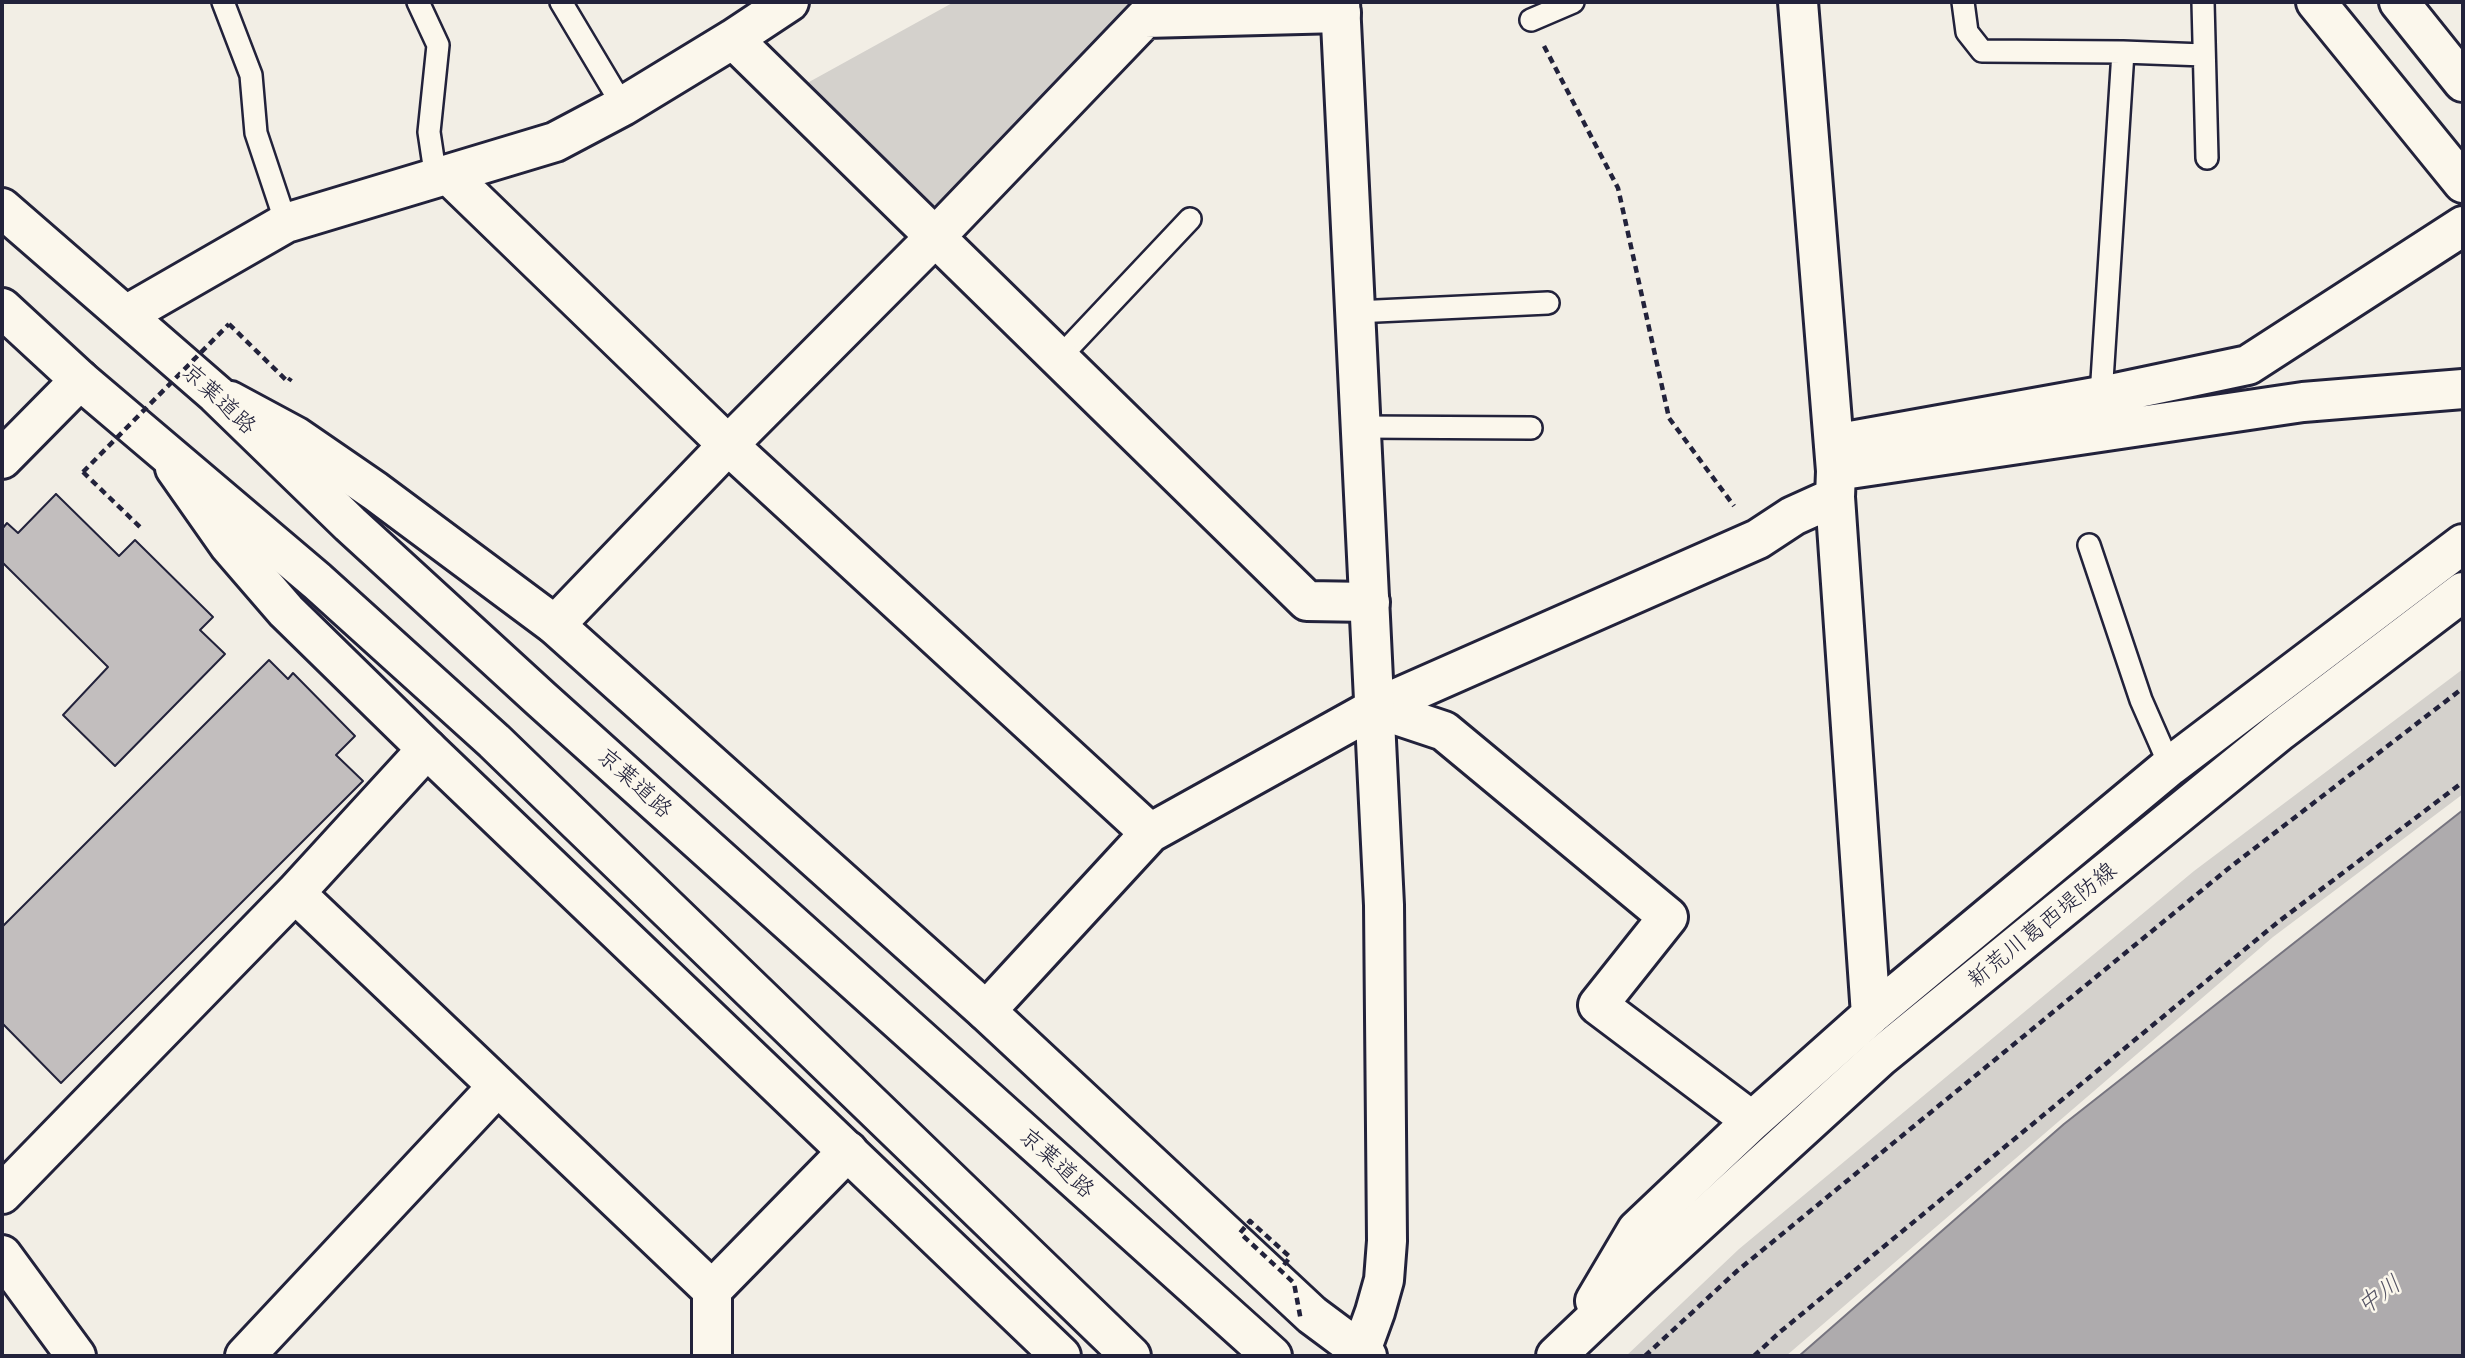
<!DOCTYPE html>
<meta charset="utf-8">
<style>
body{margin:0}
#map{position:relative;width:2465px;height:1358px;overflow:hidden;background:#f2eee5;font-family:Mali,sans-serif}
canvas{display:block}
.frame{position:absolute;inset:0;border:4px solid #22223b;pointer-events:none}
</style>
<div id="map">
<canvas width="2465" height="1358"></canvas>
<div class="frame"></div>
</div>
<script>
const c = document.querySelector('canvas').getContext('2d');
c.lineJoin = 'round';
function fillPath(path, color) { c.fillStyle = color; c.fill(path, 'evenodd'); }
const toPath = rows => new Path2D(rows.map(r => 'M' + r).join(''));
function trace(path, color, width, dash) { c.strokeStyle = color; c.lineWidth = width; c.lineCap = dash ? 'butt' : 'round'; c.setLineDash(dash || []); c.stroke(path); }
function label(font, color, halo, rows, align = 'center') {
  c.font = font + ' Mali,"Klee One",sans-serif'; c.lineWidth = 5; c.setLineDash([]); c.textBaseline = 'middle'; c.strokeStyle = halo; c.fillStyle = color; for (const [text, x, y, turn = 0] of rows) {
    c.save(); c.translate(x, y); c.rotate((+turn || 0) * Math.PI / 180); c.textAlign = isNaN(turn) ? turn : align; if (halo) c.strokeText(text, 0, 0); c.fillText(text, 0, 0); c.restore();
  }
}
fillPath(toPath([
 [954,2,1130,2,1131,4,942,204,921,206,800,87],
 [2463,669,2463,794,2273,937,1786,1356,1626,1356,1739,1249,2194,871]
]), '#d4d1cc');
const water = toPath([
 [2463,810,2463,1356,1799,1356,2064,1124,2463,810]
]);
fillPath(water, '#aeabad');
trace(water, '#76747f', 2);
const building = toPath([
 [56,494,119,556,135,540,213,617,200,630,225,654,115,766,63,715,108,667,2,562,2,529,7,523,18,533,56,494],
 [269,660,288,679,293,673,355,736,336,755,363,781,61,1083,2,1023,2,927,269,660]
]);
fillPath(building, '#c2bebe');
trace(building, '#22223b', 2);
const lane = toPath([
 [223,2,251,75,256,133,286,223],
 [418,2,438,45,429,132,436,179],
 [561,2,623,106],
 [1963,2,1967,32,1982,51,2123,52,2101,396],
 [2203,2,2207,158],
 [1531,20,1573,2],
 [2123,52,2204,55],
 [1355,312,1548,303],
 [1058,359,1190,219],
 [1360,427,1531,428],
 [2089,545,2141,700,2170,766]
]);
const street = toPath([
 [1798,2,1836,471,1835,497,1871,1015],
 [2316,2,2463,183],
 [733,39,1307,601,1370,602],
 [449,175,728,445,1150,833],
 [126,315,286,223,555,142,623,106,733,39,789,2],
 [1834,444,2101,396,2248,365,2463,226],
 [2,459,80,380],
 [1836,471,2303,402,2463,389],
 [555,625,728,445,934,238,1145,18,1341,13],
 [1375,708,1444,731,1668,917,1598,1005,1752,1121],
 [295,893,712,1290,712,1356],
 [986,1011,1150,833,1375,708,1758,539,1793,516,1835,497],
 [2,1194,295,893,427,749],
 [2,1255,76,1356],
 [712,1290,848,1151],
 [1595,1301,1637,1230,1752,1121,1871,1015,2170,766,2463,544],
 [245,1356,497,1087]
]);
const secondary = toPath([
 [1340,2,1384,905,1387,1241,1384,1280,1375,1312,1359,1356],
 [230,401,295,436,375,491,555,625,986,1011,1312,1315,1367,1356],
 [175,468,229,545,286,611,427,749,1061,1356],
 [1556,1356,1638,1278,1880,1057,2280,731,2463,592]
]);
const highway = toPath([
 [2399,2,2463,82],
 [2,208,216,394,350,524,541,699,1272,1356],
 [2,308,80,380,317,581,494,741,1131,1356]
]);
trace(lane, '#22223b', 26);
trace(street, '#22223b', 44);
trace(secondary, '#22223b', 44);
trace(highway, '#22223b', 44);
trace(toPath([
 [1544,46,1618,188,1669,418,1734,506],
 [229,324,288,382,291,378],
 [83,472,140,527],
 [1645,1356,1737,1271,2229,868,2463,688],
 [1754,1356,1780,1332,2278,922,2463,782]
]), '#22223b', 4.5, [7, 5]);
trace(lane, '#fbf7ec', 21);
trace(street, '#fbf7ec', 38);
trace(secondary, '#fbf7ec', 38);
trace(highway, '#fbf7ec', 38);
trace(toPath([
 [83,472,229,324],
 [1284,1265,1290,1257,1250,1221,1240,1233,1294,1283,1301,1321]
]), '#22223b', 4.5, [7, 5]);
label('23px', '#22223b', '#fbf7ec', [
 ["京葉道路",219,399,43],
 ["京葉道路",635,783,42],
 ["新荒川葛西堤防線",2042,925,-39],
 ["京葉道路",1057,1163,42]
]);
label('italic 24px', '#535263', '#fbf7ec', [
 ["中川",2379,1295,-36]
]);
</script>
